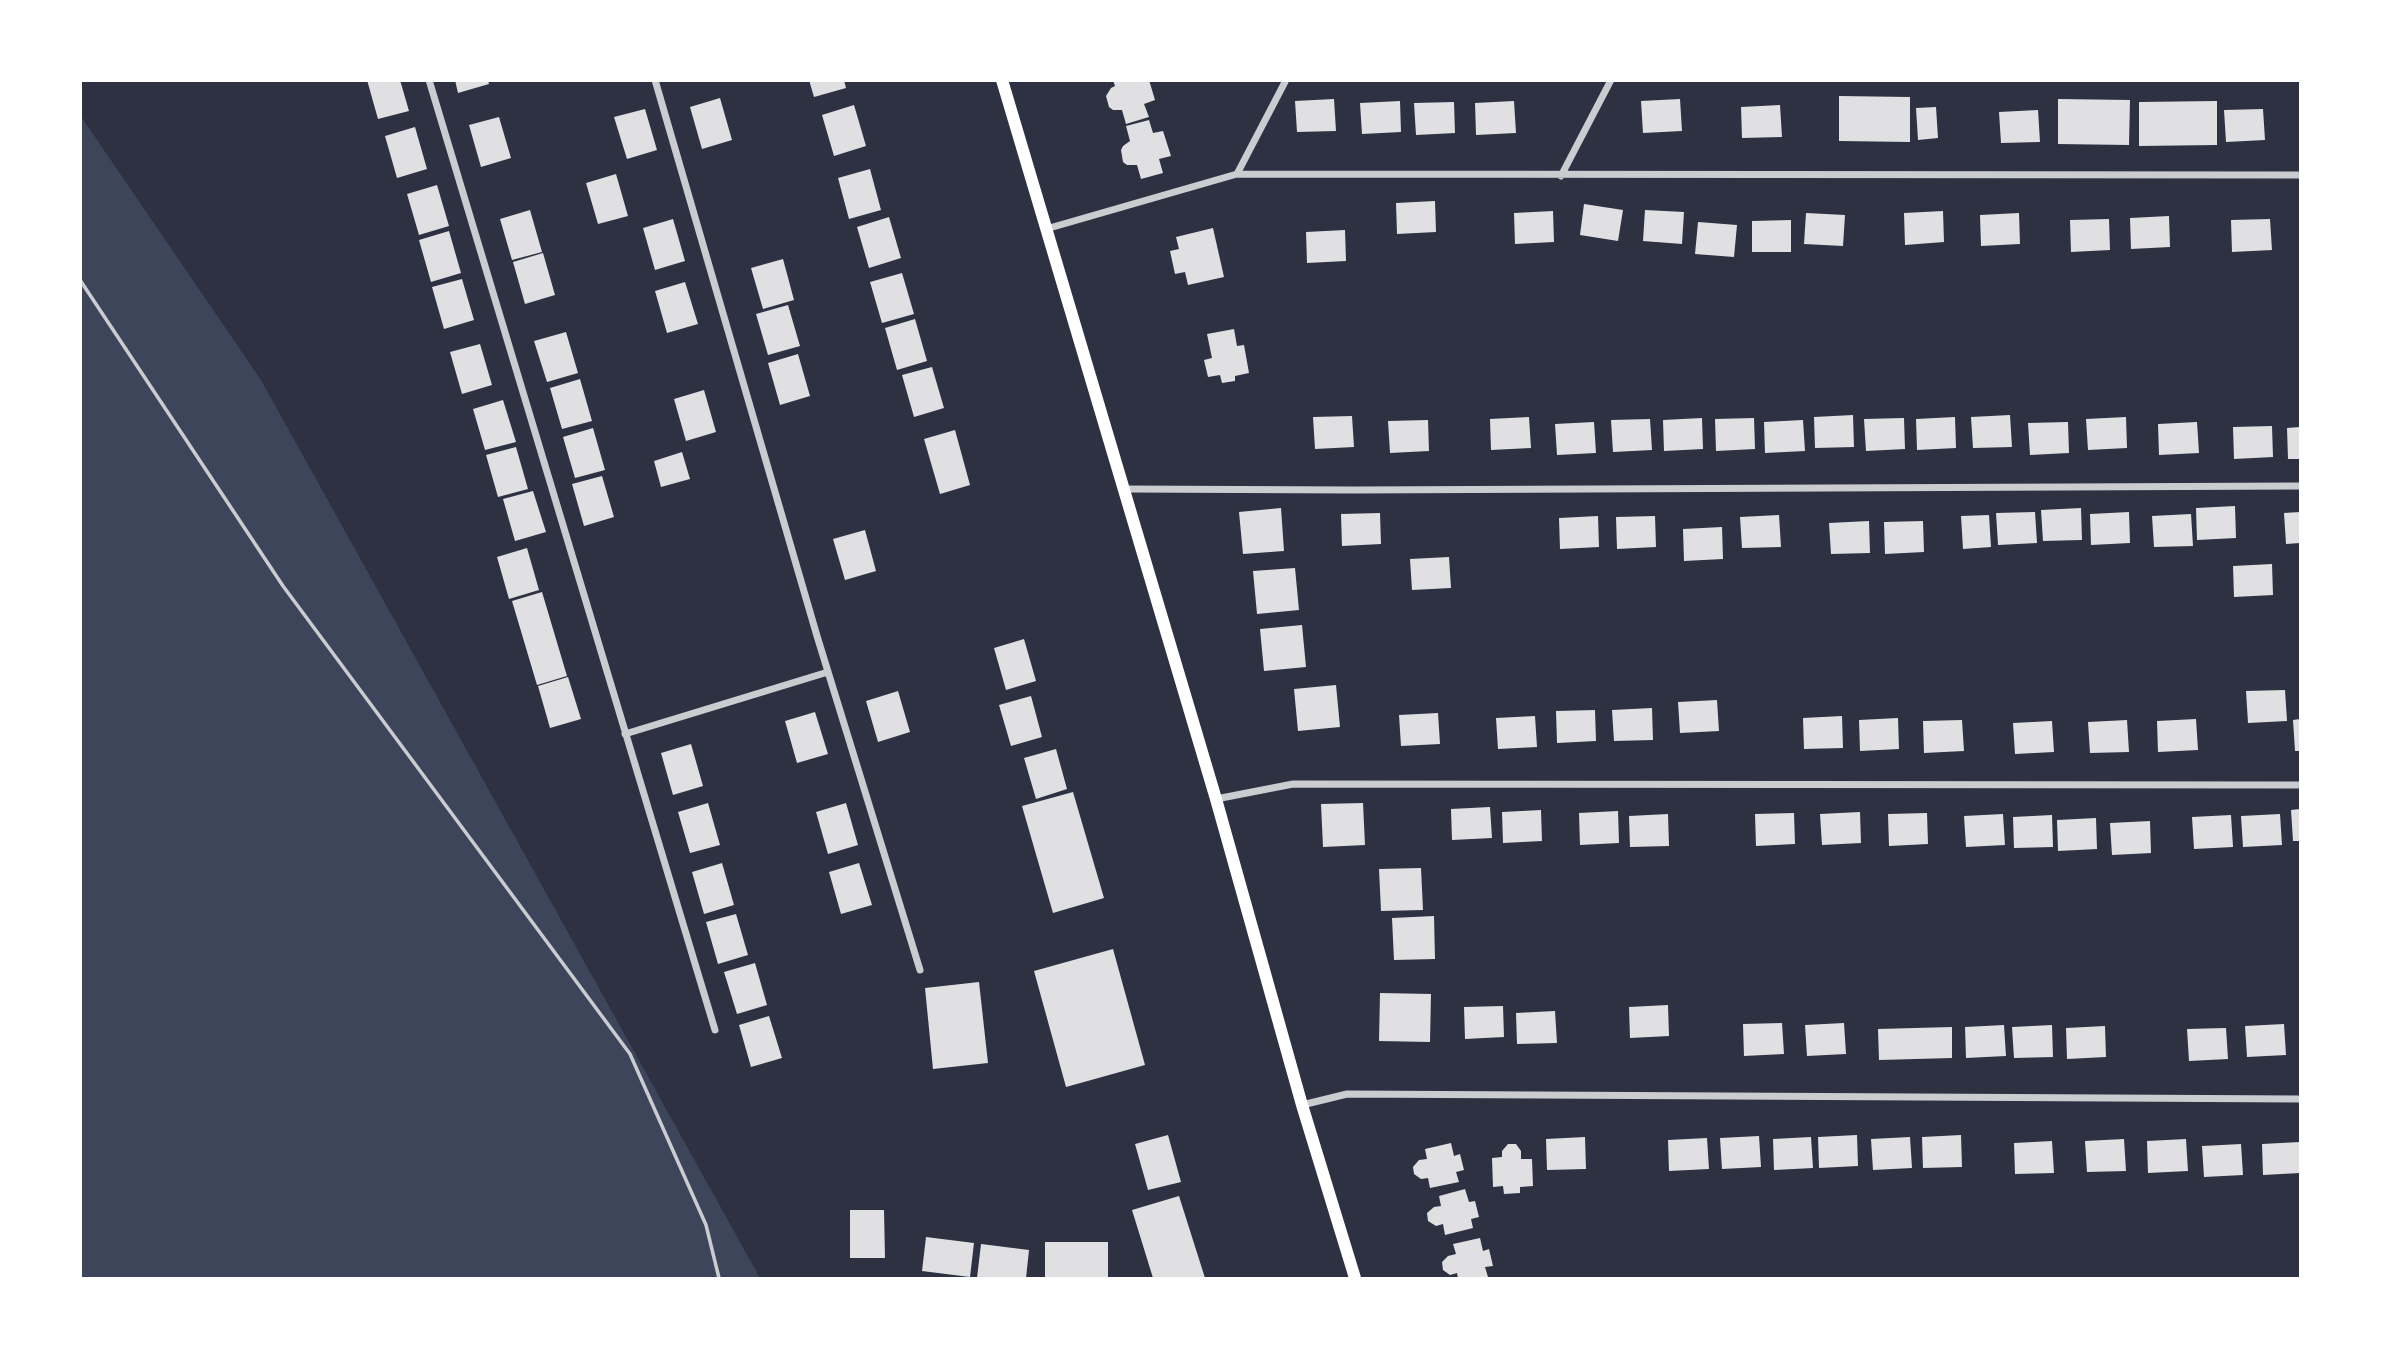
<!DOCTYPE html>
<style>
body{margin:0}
#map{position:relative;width:2381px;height:1359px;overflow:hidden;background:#2d3142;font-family:"Noto Sans",sans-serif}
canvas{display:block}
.frame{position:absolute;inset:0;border:82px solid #fff;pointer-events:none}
</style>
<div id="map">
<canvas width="2381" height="1359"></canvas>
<div class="frame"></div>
</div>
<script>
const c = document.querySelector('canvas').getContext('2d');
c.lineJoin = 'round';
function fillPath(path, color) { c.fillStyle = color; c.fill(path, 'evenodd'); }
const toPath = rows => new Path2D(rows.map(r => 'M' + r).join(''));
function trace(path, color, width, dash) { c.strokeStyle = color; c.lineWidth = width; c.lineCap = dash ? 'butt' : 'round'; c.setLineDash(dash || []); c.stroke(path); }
fillPath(toPath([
 [80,115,261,380,760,1278,81,1278]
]), '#3c4559');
fillPath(toPath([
 [367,80,400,80,409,111,378,119],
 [455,80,488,80,489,84,458,93],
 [809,80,844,80,846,88,814,97],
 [1113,80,1149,80,1155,100,1144,104,1149,117,1126,124,1122,110,1113,110,1109,107,1106,96,1111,88,1115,86],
 [1839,96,1910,97,1910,142,1839,141],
 [720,98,732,140,702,149,690,107],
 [1334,99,1336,131,1297,132,1295,101],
 [1680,99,1682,131,1643,133,1641,101],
 [2058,99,2130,100,2129,145,2058,144],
 [1400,101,1401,132,1362,134,1360,103],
 [1514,101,1516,133,1476,135,1475,103],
 [2217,101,2217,145,2139,146,2139,102],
 [1454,102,1455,133,1416,135,1414,103],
 [854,105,866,146,834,156,822,115],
 [1780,105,1782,137,1742,138,1741,107],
 [1936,107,1938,138,1918,140,1916,108],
 [645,109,657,150,627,159,614,117],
 [2263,109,2265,140,2226,142,2224,110],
 [2038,110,2040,142,2001,143,1999,112],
 [499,117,511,158,481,167,469,125],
 [1149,120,1153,133,1163,131,1171,156,1159,159,1163,173,1141,179,1137,165,1127,165,1123,162,1121,150,1123,146,1130,141,1126,126],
 [415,127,427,169,397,178,385,136],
 [870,169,881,210,849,219,838,178],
 [616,174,628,216,598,224,586,183],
 [437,185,449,226,419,235,407,194],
 [1435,201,1436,232,1397,234,1396,203],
 [1584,204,1623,210,1618,241,1580,235],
 [530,210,542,252,512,260,500,219],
 [1645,210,1684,212,1682,244,1643,241],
 [1553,211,1554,242,1515,244,1514,213],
 [1943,211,1944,242,1905,245,1904,213],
 [1806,213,1845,215,1843,246,1804,244],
 [2019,213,2020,244,1981,246,1980,215],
 [2169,216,2170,247,2131,249,2130,218],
 [889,217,901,258,869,268,857,227],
 [673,219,685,261,655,270,643,228],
 [2109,219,2110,250,2071,252,2070,220],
 [2270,219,2272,250,2232,252,2231,220],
 [1791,220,1791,252,1752,252,1752,221],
 [1698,222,1737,225,1734,257,1695,254],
 [1213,228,1224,277,1188,285,1185,272,1175,274,1170,251,1179,249,1176,237],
 [1345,230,1346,261,1307,263,1306,232],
 [449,231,461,273,431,282,419,240],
 [543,253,555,295,525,304,513,262],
 [783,259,794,300,763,309,751,268],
 [902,273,914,314,882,323,870,282],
 [462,279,474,320,444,329,432,287],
 [685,282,698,324,667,333,655,291],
 [788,305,800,346,768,355,756,314],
 [915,319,927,361,897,370,885,328],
 [1234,329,1237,346,1244,345,1249,373,1235,376,1235,381,1222,383,1220,375,1208,377,1204,360,1212,358,1207,334],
 [566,332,578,373,547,382,534,341],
 [480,344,492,385,462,394,450,352],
 [798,354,810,396,780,405,768,363],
 [932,367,944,408,914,417,902,375],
 [580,379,592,421,562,429,550,388],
 [704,390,716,432,686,441,674,399],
 [503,400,516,442,485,450,473,409],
 [1853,415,1854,447,1815,448,1814,417],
 [2010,415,2012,447,1973,448,1971,417],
 [1352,416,1354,447,1315,449,1313,417],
 [1529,417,1531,448,1491,450,1490,419],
 [1955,417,1956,448,1917,450,1916,419],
 [2126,417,2127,448,2088,450,2086,419],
 [1702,418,1703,449,1664,451,1663,420],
 [1754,418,1755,449,1716,451,1715,419],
 [1904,418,1905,449,1866,451,1864,419],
 [1650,419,1652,450,1613,452,1611,420],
 [1428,420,1429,451,1390,453,1388,421],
 [1803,420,1805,451,1765,453,1764,422],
 [1594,422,1596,453,1557,455,1555,424],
 [2068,422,2069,453,2030,455,2028,423],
 [2197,422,2199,453,2159,455,2158,424],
 [2272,426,2273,457,2234,459,2233,427],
 [2300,427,2300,459,2288,459,2287,428],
 [593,428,605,470,575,478,563,437],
 [955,430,970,485,940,494,924,439],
 [516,447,528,489,498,497,486,455],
 [682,452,690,479,661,487,654,461],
 [602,476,614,517,584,526,572,484],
 [533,491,546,532,515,541,503,499],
 [2235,506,2236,538,2197,540,2196,508],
 [1281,508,1284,551,1243,554,1239,512],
 [2081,508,2082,540,2043,541,2041,510],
 [2035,512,2037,543,1998,545,1996,513],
 [2129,512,2130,543,2091,545,2090,514],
 [2300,512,2300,543,2286,544,2284,513],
 [1380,513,1381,544,1342,546,1341,514],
 [2191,514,2193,546,2154,547,2152,516],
 [1779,515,1781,547,1742,548,1740,517],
 [1989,515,1991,547,1963,549,1961,516],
 [1598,516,1599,547,1560,549,1559,518],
 [1655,516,1656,547,1617,549,1616,517],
 [1869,521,1870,553,1831,554,1829,523],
 [1923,521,1924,552,1885,554,1884,522],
 [1722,527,1723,559,1684,561,1683,529],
 [865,530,876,571,845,580,833,539],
 [527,548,539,590,509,599,497,557],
 [1449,557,1451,588,1412,590,1410,559],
 [2272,564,2273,595,2234,597,2233,566],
 [1295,568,1299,610,1257,614,1253,571],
 [542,592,567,676,537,685,512,601],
 [1302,625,1306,667,1264,671,1260,629],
 [1024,639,1036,681,1006,690,994,648],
 [568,677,581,719,550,728,538,686],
 [1336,685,1340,727,1298,731,1294,689],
 [2285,690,2287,721,2248,723,2246,691],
 [898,691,910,732,878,742,866,701],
 [1031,696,1042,737,1011,746,999,705],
 [1717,700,1719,731,1680,733,1678,702],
 [1652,708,1653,740,1614,741,1612,710],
 [1595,710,1596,741,1557,743,1556,711],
 [815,712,828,754,797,763,785,721],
 [1438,713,1440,744,1401,746,1399,715],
 [1535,716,1537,747,1498,749,1496,718],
 [1842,716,1843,748,1804,749,1803,718],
 [1898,718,1899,749,1860,751,1859,720],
 [2196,719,2198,750,2158,752,2157,721],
 [2300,719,2300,751,2295,751,2293,720],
 [1962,720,1964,751,1924,753,1923,721],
 [2127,720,2129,752,2090,753,2088,722],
 [2052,721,2054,752,2015,754,2013,723],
 [691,744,703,786,673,795,661,753],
 [1056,749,1067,789,1036,799,1024,758],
 [1073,792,1104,898,1053,913,1022,806],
 [708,803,720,845,690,853,678,812],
 [846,803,858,845,828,854,816,812],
 [1363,803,1365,845,1323,847,1321,804],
 [1490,807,1492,838,1452,840,1451,809],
 [2300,809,2300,841,2293,841,2291,810],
 [1541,810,1542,841,1503,843,1502,812],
 [1618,811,1619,843,1580,845,1579,813],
 [1860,812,1861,843,1822,845,1820,814],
 [1794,813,1795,844,1756,846,1755,814],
 [1927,813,1928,844,1889,846,1888,814],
 [1668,814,1669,846,1630,847,1629,816],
 [2003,814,2005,845,1966,847,1964,816],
 [2280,814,2282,845,2243,847,2241,816],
 [2052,815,2053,847,2014,848,2013,817],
 [2231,815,2233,847,2194,849,2192,817],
 [2096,818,2097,849,2058,851,2057,820],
 [2150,821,2151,853,2112,855,2110,823],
 [722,863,734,905,704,914,692,872],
 [859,863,872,905,841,914,829,872],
 [1421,868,1423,910,1381,911,1379,869],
 [736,914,748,955,718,964,706,922],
 [1434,916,1435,959,1394,960,1392,918],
 [1113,949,1145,1065,1066,1087,1034,971],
 [755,963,767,1005,737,1014,724,972],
 [979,982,988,1063,933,1069,925,988],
 [1380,993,1431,994,1430,1042,1379,1041],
 [1668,1005,1669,1036,1630,1038,1629,1007],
 [1503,1006,1504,1037,1465,1039,1464,1007],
 [1555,1011,1557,1043,1517,1044,1516,1013],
 [769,1016,782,1058,751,1067,739,1025],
 [1782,1023,1784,1054,1744,1056,1743,1024],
 [1844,1023,1846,1054,1807,1056,1805,1025],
 [2284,1024,2286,1055,2247,1057,2245,1026],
 [2004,1025,2006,1056,1966,1058,1965,1027],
 [2052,1025,2053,1057,2014,1058,2012,1027],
 [2105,1026,2106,1057,2067,1059,2066,1028],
 [1952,1027,1952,1058,1879,1060,1878,1029],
 [2226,1028,2228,1059,2189,1061,2187,1029],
 [1168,1135,1181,1182,1148,1190,1135,1144],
 [1857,1135,1858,1166,1819,1168,1818,1137],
 [1961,1135,1962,1167,1923,1168,1922,1137],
 [1759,1136,1761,1167,1722,1169,1720,1138],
 [1585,1137,1586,1169,1547,1170,1546,1139],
 [1811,1137,1813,1168,1774,1170,1773,1139],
 [1910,1137,1912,1168,1873,1170,1871,1139],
 [1707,1138,1709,1169,1669,1171,1668,1140],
 [2124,1139,2126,1171,2087,1172,2085,1141],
 [2186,1139,2188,1171,2148,1173,2147,1141],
 [2052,1141,2054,1173,2015,1174,2014,1143],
 [2300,1142,2300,1173,2263,1175,2262,1144],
 [1451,1143,1454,1156,1460,1154,1464,1170,1456,1172,1459,1182,1430,1188,1428,1178,1421,1179,1414,1174,1413,1167,1419,1160,1427,1159,1425,1149],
 [1508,1144,1516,1144,1521,1151,1521,1159,1532,1159,1533,1186,1520,1187,1520,1193,1504,1194,1503,1186,1493,1187,1492,1158,1502,1157,1502,1151],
 [2241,1144,2243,1175,2204,1177,2202,1146],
 [1465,1189,1469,1202,1475,1201,1479,1217,1471,1219,1473,1228,1445,1235,1443,1224,1436,1226,1428,1221,1427,1213,1434,1207,1441,1206,1439,1196],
 [1179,1196,1205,1278,1153,1278,1132,1210],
 [850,1210,884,1210,885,1258,850,1258],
 [926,1237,974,1243,970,1277,922,1271],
 [1480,1238,1483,1251,1489,1249,1493,1266,1485,1267,1488,1277,1458,1278,1457,1273,1450,1275,1443,1270,1442,1262,1448,1256,1456,1254,1453,1244],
 [1045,1242,1108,1242,1108,1278,1045,1278],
 [981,1244,1029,1250,1026,1278,977,1278]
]), '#e0e0e3');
trace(toPath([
 [80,280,283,586,630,1054,706,1225,719,1278]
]), '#caccd0', 3.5);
trace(toPath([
 [429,80,715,1030],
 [655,80,817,636,920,970],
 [1237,174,1286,80],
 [1561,176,1611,80],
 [1046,229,1237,174,2300,175],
 [1124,489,1354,490,2300,486],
 [625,734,828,672],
 [1216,799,1293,784,2300,785],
 [1302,1105,1347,1094,2300,1099]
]), '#caccd0', 7);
trace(toPath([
 [1002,80,1216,799,1302,1105,1355,1278]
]), '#fff', 12);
</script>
